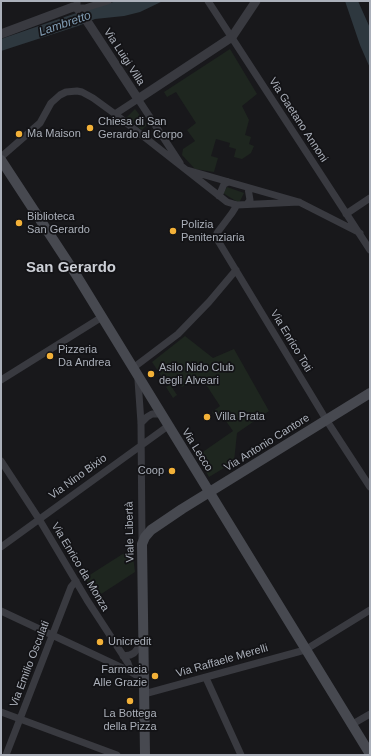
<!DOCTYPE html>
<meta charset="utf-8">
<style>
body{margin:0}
#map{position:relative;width:371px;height:756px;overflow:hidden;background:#18181b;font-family:Arial,sans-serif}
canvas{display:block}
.frame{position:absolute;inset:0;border:2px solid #abb0ba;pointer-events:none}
</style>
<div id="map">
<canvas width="371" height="756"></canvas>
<div class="frame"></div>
</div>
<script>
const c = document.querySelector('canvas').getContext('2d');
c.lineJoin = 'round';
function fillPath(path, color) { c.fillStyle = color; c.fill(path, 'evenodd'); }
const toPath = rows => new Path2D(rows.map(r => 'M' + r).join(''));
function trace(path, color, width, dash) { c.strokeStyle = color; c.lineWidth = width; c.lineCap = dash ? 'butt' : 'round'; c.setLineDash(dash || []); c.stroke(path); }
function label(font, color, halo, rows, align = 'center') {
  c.font = font + ' Arial,sans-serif'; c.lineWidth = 3.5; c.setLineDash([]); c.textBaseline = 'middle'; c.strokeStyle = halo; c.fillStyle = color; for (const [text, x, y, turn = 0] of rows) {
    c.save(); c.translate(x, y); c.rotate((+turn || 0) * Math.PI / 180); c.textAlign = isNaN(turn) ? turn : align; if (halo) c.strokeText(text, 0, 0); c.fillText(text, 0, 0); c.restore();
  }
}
fillPath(toPath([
 [230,49,257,94,242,106,249,120,245,135,251,137,249,144,254,146,251,153,242,159,234,157,236,149,229,147,230,143,216,139,211,156,218,158,214,172,195,169,182,155,183,149,195,141,187,130,196,123,176,92,167,97,164,92],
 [135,109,147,125,142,130,126,118],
 [227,187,244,193,239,203,223,193],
 [185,336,213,358,234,349,269,411,237,433,234,462,209,477,197,456,233,431,221,414,216,418,212,412,220,406,203,380,198,383,195,379,182,387,176,378,169,383,177,395,173,398,166,387,168,386,152,362],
 [132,548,135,572,95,598,85,578]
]), '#1e261f');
fillPath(toPath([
 [117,1,163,1,140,12,124,16,95,19,78,26,1,51,1,39,88,9],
 [345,1,358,1,370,28,370,68,360,45]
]), '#2e383f');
trace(toPath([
 [77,1,77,8,85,8,108,1],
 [208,1,370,250],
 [115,114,138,99,180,163],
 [1,157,40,123,51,103,60,95,66,92,77,91,82,92,93,98,115,114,227,202,237,205,299,202],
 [187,170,299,202,360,233],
 [219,196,224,184,228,182],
 [247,204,250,200,248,188],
 [237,205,232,213,217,233,217,239,327,421,370,487],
 [346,214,370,198],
 [133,368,178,334,209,302,236,270],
 [1,380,102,317],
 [138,380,141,423,142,541],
 [141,423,147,417,152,414,161,414],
 [1,461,39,519,87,600,128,663,131,672],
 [1,547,168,426],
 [1,611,131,672,144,680],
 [123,656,130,655,134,653,144,641],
 [206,678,241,755],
 [144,694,305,650,370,610],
 [1,712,117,755],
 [351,725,370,714],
 [6,755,71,587,76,581]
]), '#393a40', 7);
trace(toPath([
 [1,34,73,7,77,8,81,12,138,99,232,37,256,1]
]), '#393a40', 9);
trace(toPath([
 [1,160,75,273,370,754],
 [145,755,142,544,145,537,151,530,182,509,370,393]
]), '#474950', 10);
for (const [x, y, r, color] of [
 [90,128,4,"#f3b138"],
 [19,134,4,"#f3b138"],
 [19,223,4,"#f3b138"],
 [173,231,4,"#f3b138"],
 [50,356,4,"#f3b138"],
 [151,374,4,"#f3b138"],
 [207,417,4,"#f3b138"],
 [172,471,4,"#f3b138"],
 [100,642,4,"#f3b138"],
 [155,676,4,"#f3b138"],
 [130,701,4,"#f3b138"]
]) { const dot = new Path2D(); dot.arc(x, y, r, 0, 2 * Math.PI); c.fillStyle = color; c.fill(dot); trace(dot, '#131316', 1.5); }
label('11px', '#abb0ba', '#131316', [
 ["Via Luigi Villa",124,57,57],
 ["Via Gaetano Annoni",298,120,57],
 ["Via Enrico Toti",291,341,59],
 ["Via Antonio Cantore",267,443,-32],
 ["Via Lecco",197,450,58],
 ["Via Nino Bixio",78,477,-36],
 ["Viale Libertà",130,532,-91],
 ["Via Enrico da Monza",80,567,59],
 ["Via Raffaele Merelli",222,661,-16],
 ["Via Emilio Osculati",30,664,-69]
]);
label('11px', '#abb0ba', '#131316', [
 ["Chiesa di San",98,122],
 ["Gerardo al Corpo",98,135],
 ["Ma Maison",27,134],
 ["Biblioteca",27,217],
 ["San Gerardo",27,230],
 ["Polizia",181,225],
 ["Penitenziaria",181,238],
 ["Pizzeria",58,350],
 ["Da Andrea",58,363],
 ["Asilo Nido Club",159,368],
 ["degli Alveari",159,381],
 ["Villa Prata",215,417],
 ["Coop",164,471,"right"],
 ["Unicredit",108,642],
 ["Farmacia",147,670,"right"],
 ["Alle Grazie",147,683,"right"],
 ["La Bottega",130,714,"center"],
 ["della Pizza",130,727,"center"]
], 'left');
label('italic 12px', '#829eb5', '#131316', [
 ["Lambretto",65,24,-19]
]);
label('bold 15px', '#cccfd6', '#131316', [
 ["San Gerardo",71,268]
]);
</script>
